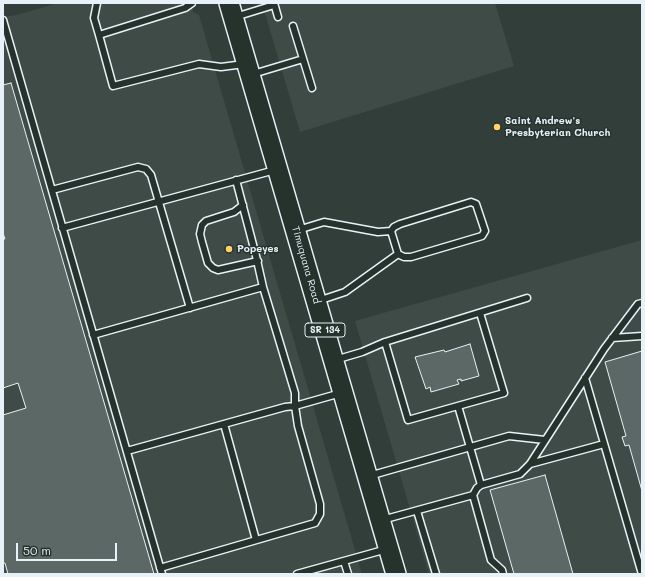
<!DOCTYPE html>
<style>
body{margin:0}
#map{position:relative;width:645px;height:577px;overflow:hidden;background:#323e39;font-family:Mali,sans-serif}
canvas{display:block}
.frame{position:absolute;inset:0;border:4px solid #e8f1f8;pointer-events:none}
.scale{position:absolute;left:16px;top:543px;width:101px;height:18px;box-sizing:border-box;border:2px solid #e8f1f8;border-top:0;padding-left:5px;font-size:12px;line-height:14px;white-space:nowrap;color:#e8f1f8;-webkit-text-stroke:3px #26332d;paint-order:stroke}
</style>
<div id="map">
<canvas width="645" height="577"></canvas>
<div class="frame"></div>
<div class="scale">50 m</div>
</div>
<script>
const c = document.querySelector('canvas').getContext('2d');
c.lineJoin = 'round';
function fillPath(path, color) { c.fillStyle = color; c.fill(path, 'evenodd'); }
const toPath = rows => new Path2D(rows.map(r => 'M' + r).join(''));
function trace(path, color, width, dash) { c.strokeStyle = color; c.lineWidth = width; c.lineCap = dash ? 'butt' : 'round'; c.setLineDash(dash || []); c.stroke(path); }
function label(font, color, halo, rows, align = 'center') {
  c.font = font + ' Mali,sans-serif'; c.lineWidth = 3; c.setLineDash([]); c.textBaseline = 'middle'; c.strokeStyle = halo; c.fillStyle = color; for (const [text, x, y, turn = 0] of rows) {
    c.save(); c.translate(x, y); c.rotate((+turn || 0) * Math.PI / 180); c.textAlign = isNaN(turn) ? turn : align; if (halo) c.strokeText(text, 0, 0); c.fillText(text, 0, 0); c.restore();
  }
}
fillPath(toPath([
 [58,3,191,3,193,12,199,15,362,574,3,574,3,17,17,15],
 [262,3,495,3,514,66,300,132],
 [642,240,642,574,429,574,355,321]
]), '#3f4b46');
const building = toPath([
 [11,83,154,574,8,574,5,563,3,563,3,415,26,408,18,383,3,388,3,239,5,239,3,233,3,85,11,83],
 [470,344,479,376,461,381,461,379,457,380,459,384,431,392,430,387,426,389,415,357,444,350,445,352,470,344],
 [642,351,642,491,629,445,625,446,622,437,626,436,605,362,642,351],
 [545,475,573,574,514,574,490,490,545,475]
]);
fillPath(building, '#5c6865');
trace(building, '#e8f1f8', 1);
const lane = toPath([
 [97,3,94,18,99,35],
 [192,3,185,8,99,35,113,86,199,64,221,67,244,64],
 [274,3,278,17],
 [235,17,274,5],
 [3,20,162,574],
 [293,26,312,88],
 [253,74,303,59],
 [52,190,138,167,146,169,151,175,190,308],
 [243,205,234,212,206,221,202,225,200,234,202,242,208,263,213,268,218,270,258,261],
 [62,228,275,170],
 [298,230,324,222,378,232,391,231,398,254,345,292,318,301],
 [391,231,394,227,400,224,471,202,476,204,485,231,482,236,411,257,404,257,398,254],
 [93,335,263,287],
 [612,338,642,336],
 [385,342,408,420,504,393,480,313],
 [335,360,362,352,385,342,527,298],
 [585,378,642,574],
 [458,406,481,485],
 [224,424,256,540],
 [127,451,285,407,295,406,341,393],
 [530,464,604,444],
 [369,476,509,436,545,440],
 [473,495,491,560,502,570,503,574],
 [417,511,436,574],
 [382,520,473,495,477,488,481,485,520,474,530,464,604,349,638,304,642,303],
 [344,561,348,574],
 [160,568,315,523,320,514,320,504,298,426,295,406,295,393,263,287,256,256,236,180],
 [297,574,387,549]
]);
const primary = toPath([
 [229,3,396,574]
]);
trace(lane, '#e8f1f8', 9);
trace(primary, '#e8f1f8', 22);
trace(lane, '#26332d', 6);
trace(primary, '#26332d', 19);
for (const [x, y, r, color] of [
 [497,127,4,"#ffd166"],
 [229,249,4,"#ffd166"]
]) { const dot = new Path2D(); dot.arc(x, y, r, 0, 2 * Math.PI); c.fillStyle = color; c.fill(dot); trace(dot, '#26332d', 1.5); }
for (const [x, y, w] of [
 [325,330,40]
]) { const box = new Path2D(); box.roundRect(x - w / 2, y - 7, w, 14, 3); c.fillStyle = '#26332d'; c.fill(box); trace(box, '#e8f1f8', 1); }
label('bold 9px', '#e8f1f8', null, [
 ["SR 134",325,330]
]);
label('bold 10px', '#e8f1f8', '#26332d', [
 ["Saint Andrew's",505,121],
 ["Presbyterian Church",505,133],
 ["Popeyes",237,249]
], 'left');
label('10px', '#e8f1f8', '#26332d', [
 ["Timuquana Road",306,265,74]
]);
</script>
